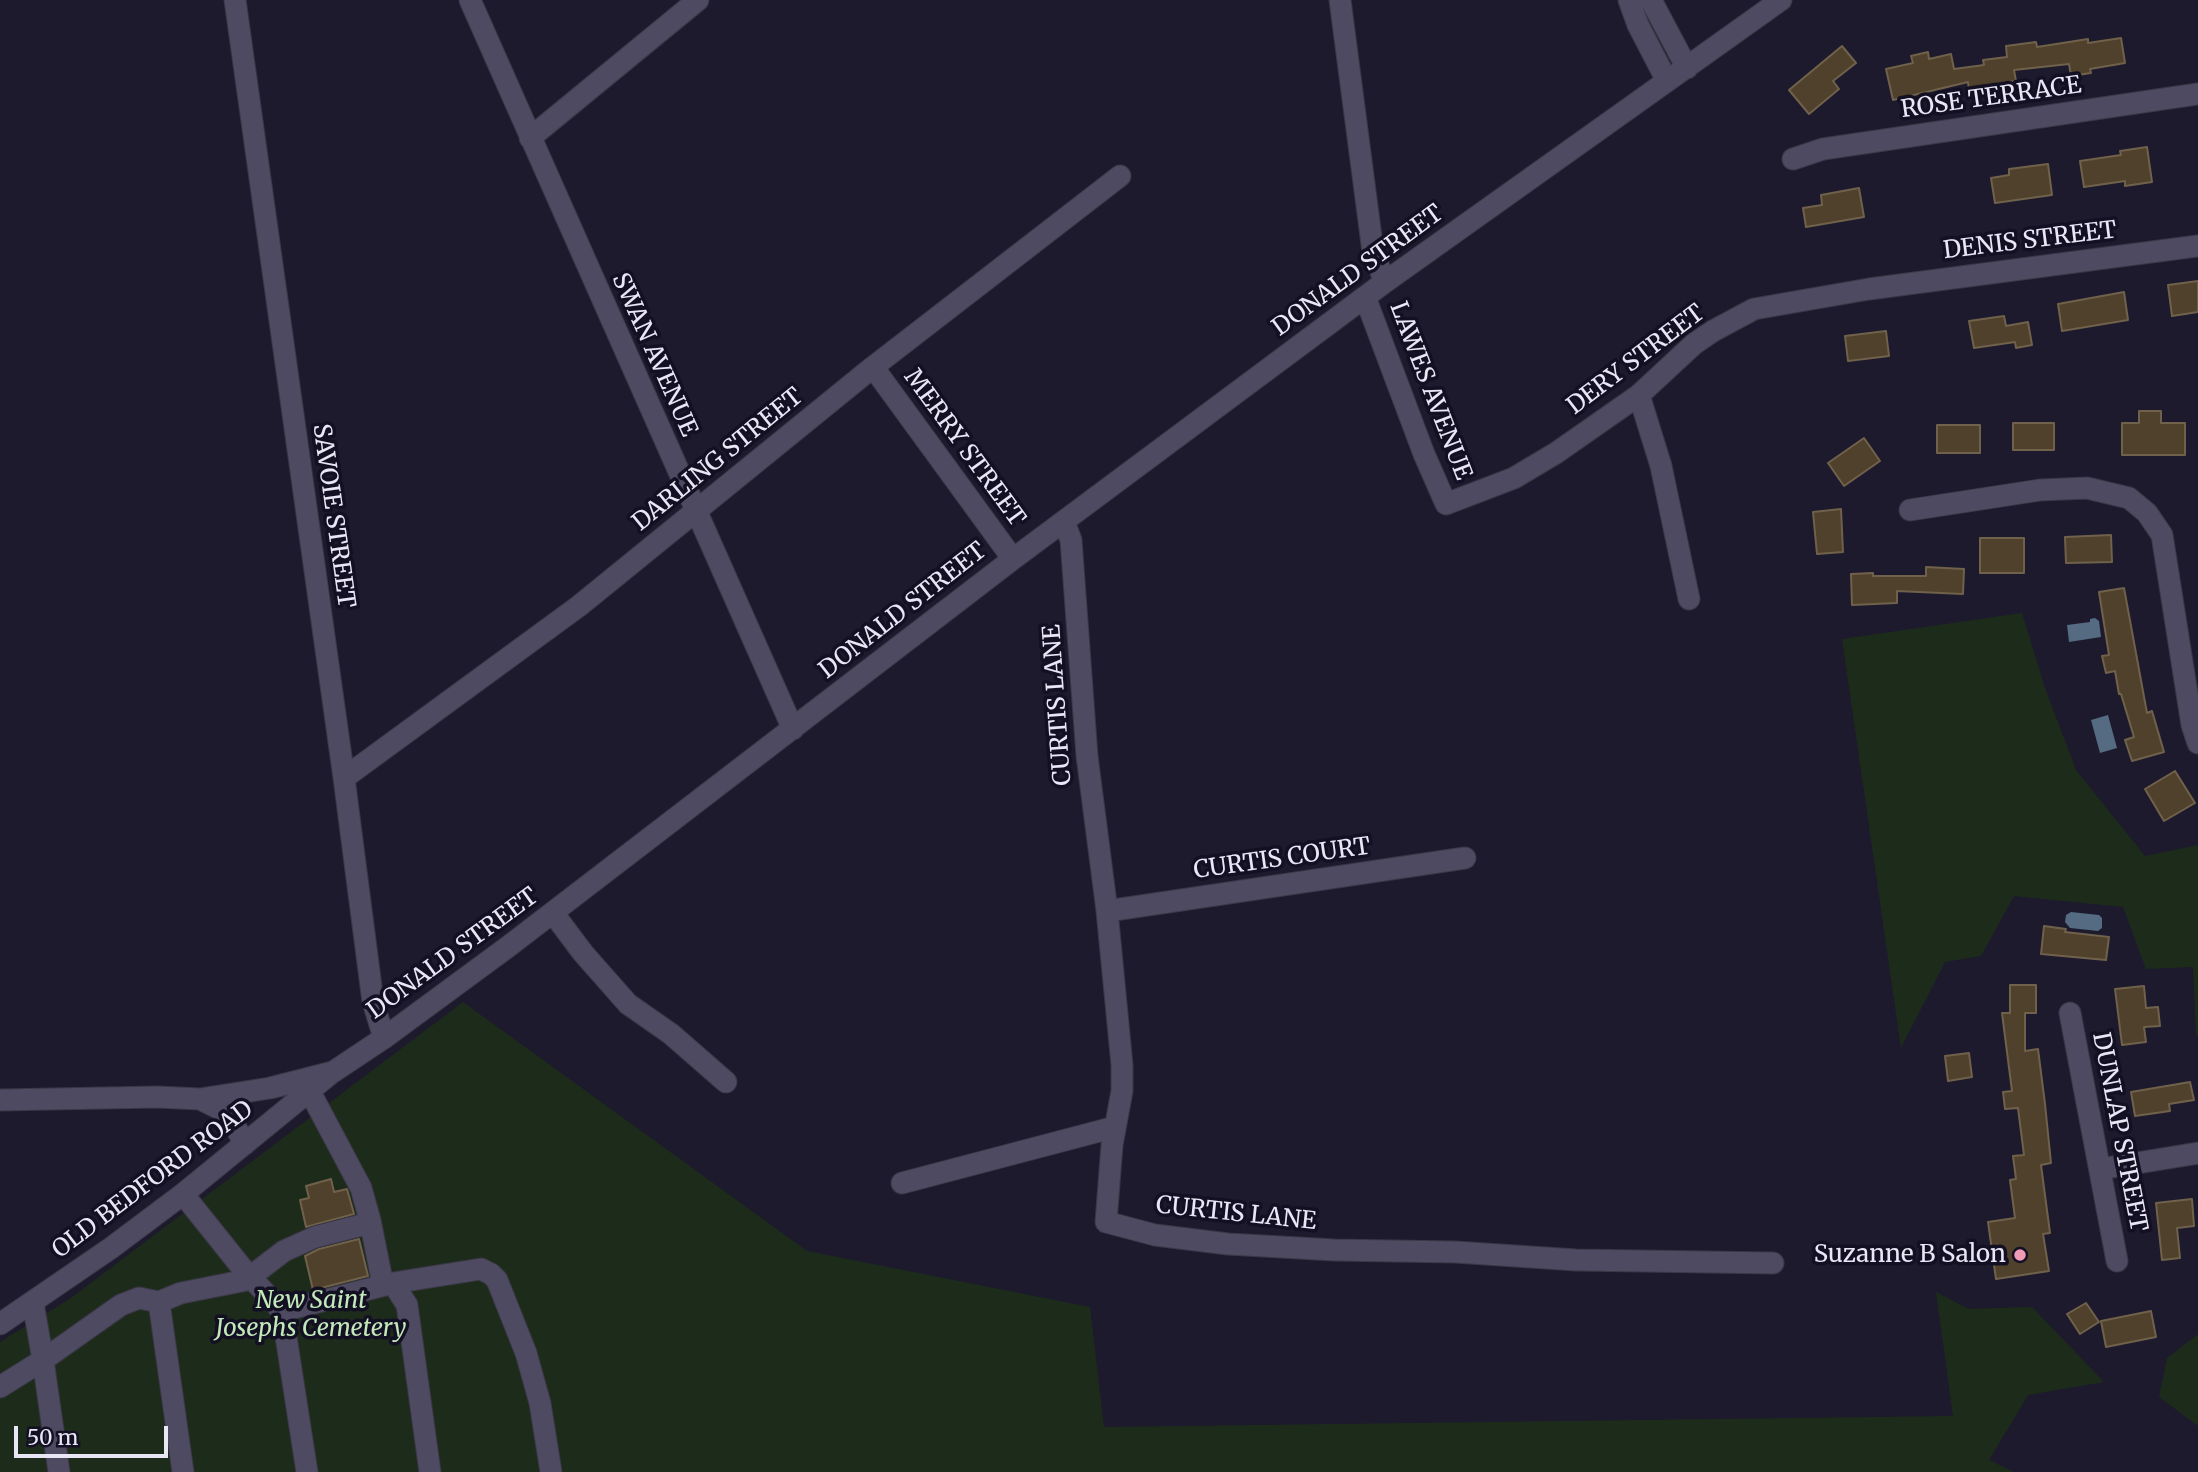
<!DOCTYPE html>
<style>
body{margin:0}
#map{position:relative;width:2198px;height:1472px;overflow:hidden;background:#1d1a2d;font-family:Merriweather,serif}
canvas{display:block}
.scale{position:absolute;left:14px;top:1426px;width:154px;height:32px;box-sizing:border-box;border:4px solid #e9e7f6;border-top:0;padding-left:9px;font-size:21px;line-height:24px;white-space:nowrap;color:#e9e7f6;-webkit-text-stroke:5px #141023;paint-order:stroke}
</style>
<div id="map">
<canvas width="2198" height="1472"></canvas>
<div class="scale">50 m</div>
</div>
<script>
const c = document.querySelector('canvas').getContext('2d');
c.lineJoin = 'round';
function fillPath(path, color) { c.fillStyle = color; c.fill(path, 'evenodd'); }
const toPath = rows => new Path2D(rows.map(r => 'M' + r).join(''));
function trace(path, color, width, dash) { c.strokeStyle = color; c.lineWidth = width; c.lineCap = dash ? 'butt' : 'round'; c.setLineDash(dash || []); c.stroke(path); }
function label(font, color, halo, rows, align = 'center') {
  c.font = font + ' Merriweather,serif'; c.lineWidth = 7; c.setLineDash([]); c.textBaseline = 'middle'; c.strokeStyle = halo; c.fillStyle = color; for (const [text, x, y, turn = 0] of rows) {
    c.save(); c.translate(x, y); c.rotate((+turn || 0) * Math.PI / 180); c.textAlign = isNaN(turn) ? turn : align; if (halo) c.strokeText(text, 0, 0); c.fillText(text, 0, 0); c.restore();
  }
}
fillPath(toPath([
 [2022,613,2045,688,2076,770,2145,856,2198,845,2198,1035,2196,1035,2193,967,2146,969,2123,907,2014,896,1981,956,1945,962,1901,1048,1842,639],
 [463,1002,807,1251,1090,1307,1104,1427,1953,1416,1936,1292,1969,1309,2032,1307,2104,1382,2028,1395,1989,1460,2014,1472,0,1472,0,1342,71,1298],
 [2198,1334,2198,1426,2159,1397,2167,1358]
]), '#1d2c1a');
fillPath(toPath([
 [2095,618,2099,621,2101,637,2069,642,2067,625,2090,622,2090,619],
 [2108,715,2117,748,2100,753,2091,720],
 [2071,912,2099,915,2102,918,2102,928,2098,931,2070,928,2065,922,2066,915]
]), '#546b81');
const building = toPath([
 [2121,38,2125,63,2090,69,2091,73,2071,76,2069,64,2014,70,2016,81,2001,83,2001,87,1969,91,1968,82,1893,100,1886,69,1913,63,1911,56,1928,52,1929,59,1951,54,1954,69,1984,65,1983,60,2007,57,2006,46,2036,42,2037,47,2088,39,2088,43,2121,38],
 [1842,46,1856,63,1833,81,1839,89,1809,114,1789,90,1842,46],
 [2147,147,2152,182,2125,186,2125,181,2084,187,2080,161,2121,155,2120,151,2147,147],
 [2048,164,2052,195,1995,203,1991,178,2009,175,2009,169,2048,164],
 [1859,188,1864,217,1806,227,1803,208,1822,205,1821,195,1859,188],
 [2198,281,2198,312,2172,316,2168,285,2198,281],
 [2124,292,2128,320,2062,331,2058,304,2124,292],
 [2004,316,2006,326,2028,322,2032,345,2016,348,2015,342,1974,348,1969,321,2004,316],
 [1886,331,1889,356,1848,361,1845,336,1886,331],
 [2139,411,2161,411,2161,423,2185,423,2185,455,2122,455,2122,423,2139,423,2139,411],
 [2013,423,2054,423,2054,450,2013,450,2013,423],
 [1937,425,1980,425,1980,453,1937,453,1937,425],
 [1864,438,1880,461,1844,486,1828,463,1864,438],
 [1841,509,1843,552,1817,554,1813,512,1841,509],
 [2111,535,2112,562,2066,563,2065,537,2111,535],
 [1980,538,2024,538,2024,573,1980,573,1980,538],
 [1926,567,1964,569,1963,594,1897,591,1897,603,1852,605,1851,574,1873,573,1873,576,1926,576,1926,567],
 [2124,588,2147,713,2152,711,2164,752,2132,761,2125,740,2134,737,2121,694,2119,694,2115,671,2106,673,2102,656,2109,655,2099,592,2124,588],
 [2175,771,2195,803,2164,821,2145,789,2175,771],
 [2044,926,2066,929,2065,932,2109,937,2106,960,2041,954,2044,926],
 [2010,985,2036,985,2036,1013,2025,1013,2025,1051,2038,1049,2045,1104,2051,1163,2041,1165,2050,1233,2043,1234,2049,1271,1996,1279,1988,1222,2015,1218,2010,1180,2016,1179,2013,1156,2024,1155,2018,1108,2005,1109,2003,1092,2012,1091,2002,1013,2010,1013,2010,985],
 [2144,986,2146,1008,2158,1007,2160,1026,2144,1027,2146,1042,2122,1045,2115,989,2144,986],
 [1969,1053,1972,1077,1948,1081,1945,1056,1969,1053],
 [2190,1082,2194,1100,2169,1104,2170,1111,2135,1116,2131,1092,2190,1082],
 [331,1179,334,1192,347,1189,354,1214,306,1227,300,1200,309,1198,306,1186,331,1179],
 [2192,1199,2194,1226,2177,1228,2180,1258,2162,1260,2156,1203,2192,1199],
 [359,1239,368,1276,313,1290,305,1256,319,1249,359,1239],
 [2086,1303,2099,1322,2080,1334,2067,1314,2086,1303],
 [2151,1311,2156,1337,2106,1347,2101,1321,2151,1311]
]);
fillPath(building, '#4f412c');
trace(building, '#70614b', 2);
const minor = toPath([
 [235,0,344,778,373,1002,384,1038],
 [470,0,793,729],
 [1340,0,1373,252,1385,282],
 [1629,0,1638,25,1667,81],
 [1651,0,1687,68],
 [530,138,698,0],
 [1793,159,1823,149,2198,94],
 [1365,297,1424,454,1446,504,1514,478,1556,453,1639,395,1694,344,1713,331,1754,309,1869,289,2198,246],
 [873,367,1013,559],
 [1639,395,1661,466,1689,599],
 [1910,510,2040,490,2087,488,2129,498,2147,513,2162,535,2192,725,2198,743],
 [1064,522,1071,540,1087,756,1107,911,1122,1065,1122,1091,1112,1145,1106,1222,1155,1235,1228,1244,1334,1250,1455,1252,1576,1260,1773,1263],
 [344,778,579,606,873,367,1120,176],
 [1107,911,1465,858],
 [553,913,583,953,628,1004,671,1034,726,1082],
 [2070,1013,2117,1261],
 [310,1092,361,1188,370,1220,383,1285],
 [200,1099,222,1110,231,1119,245,1144],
 [0,1100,157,1097,200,1099,270,1088,333,1072,384,1038,509,946,1013,559,1385,282,1781,0],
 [2100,1169,2198,1153],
 [902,1183,1115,1127],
 [183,1194,243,1269,282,1311,307,1472],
 [250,1277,284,1251,315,1237,370,1223],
 [393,1283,481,1269,491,1274,497,1280,526,1353,540,1403,551,1472],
 [159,1302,181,1293,252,1279],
 [282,1311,393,1283,407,1305,430,1472],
 [0,1324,111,1248,183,1194,330,1074],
 [0,1387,43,1360,33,1303],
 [59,1472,43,1360,121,1305,139,1298,159,1302,183,1472]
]);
trace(minor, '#3a3746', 23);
trace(minor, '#4d4a61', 21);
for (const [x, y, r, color] of [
 [2020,1255,7,"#f09ab6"]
]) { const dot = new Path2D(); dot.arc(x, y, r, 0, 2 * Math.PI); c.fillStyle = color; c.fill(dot); trace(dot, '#141023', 2.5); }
label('24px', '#e9e7f6', '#141023', [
 ["ROSE TERRACE",1991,98,-8],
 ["DENIS STREET",2030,241,-7],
 ["DONALD STREET",1358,271,-36],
 ["SWAN AVENUE",654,355,66],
 ["DERY STREET",1636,360,-37],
 ["LAWES AVENUE",1430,391,69],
 ["MERRY STREET",964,448,54],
 ["DARLING STREET",718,460,-39],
 ["SAVOIE STREET",333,516,82],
 ["DONALD STREET",903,611,-38],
 ["CURTIS LANE",1058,705,-94],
 ["CURTIS COURT",1282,859,-8],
 ["DONALD STREET",453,954,-36],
 ["DUNLAP STREET",2119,1132,79],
 ["OLD BEDFORD ROAD",153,1180,-37],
 ["CURTIS LANE",1236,1214,6]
]);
label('24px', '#e9e7f6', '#141023', [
 ["Suzanne B Salon",2006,1255]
], 'right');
label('italic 24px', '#c3e9ba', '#141023', [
 ["New Saint",311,1301],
 ["Josephs Cemetery",311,1329]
]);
</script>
